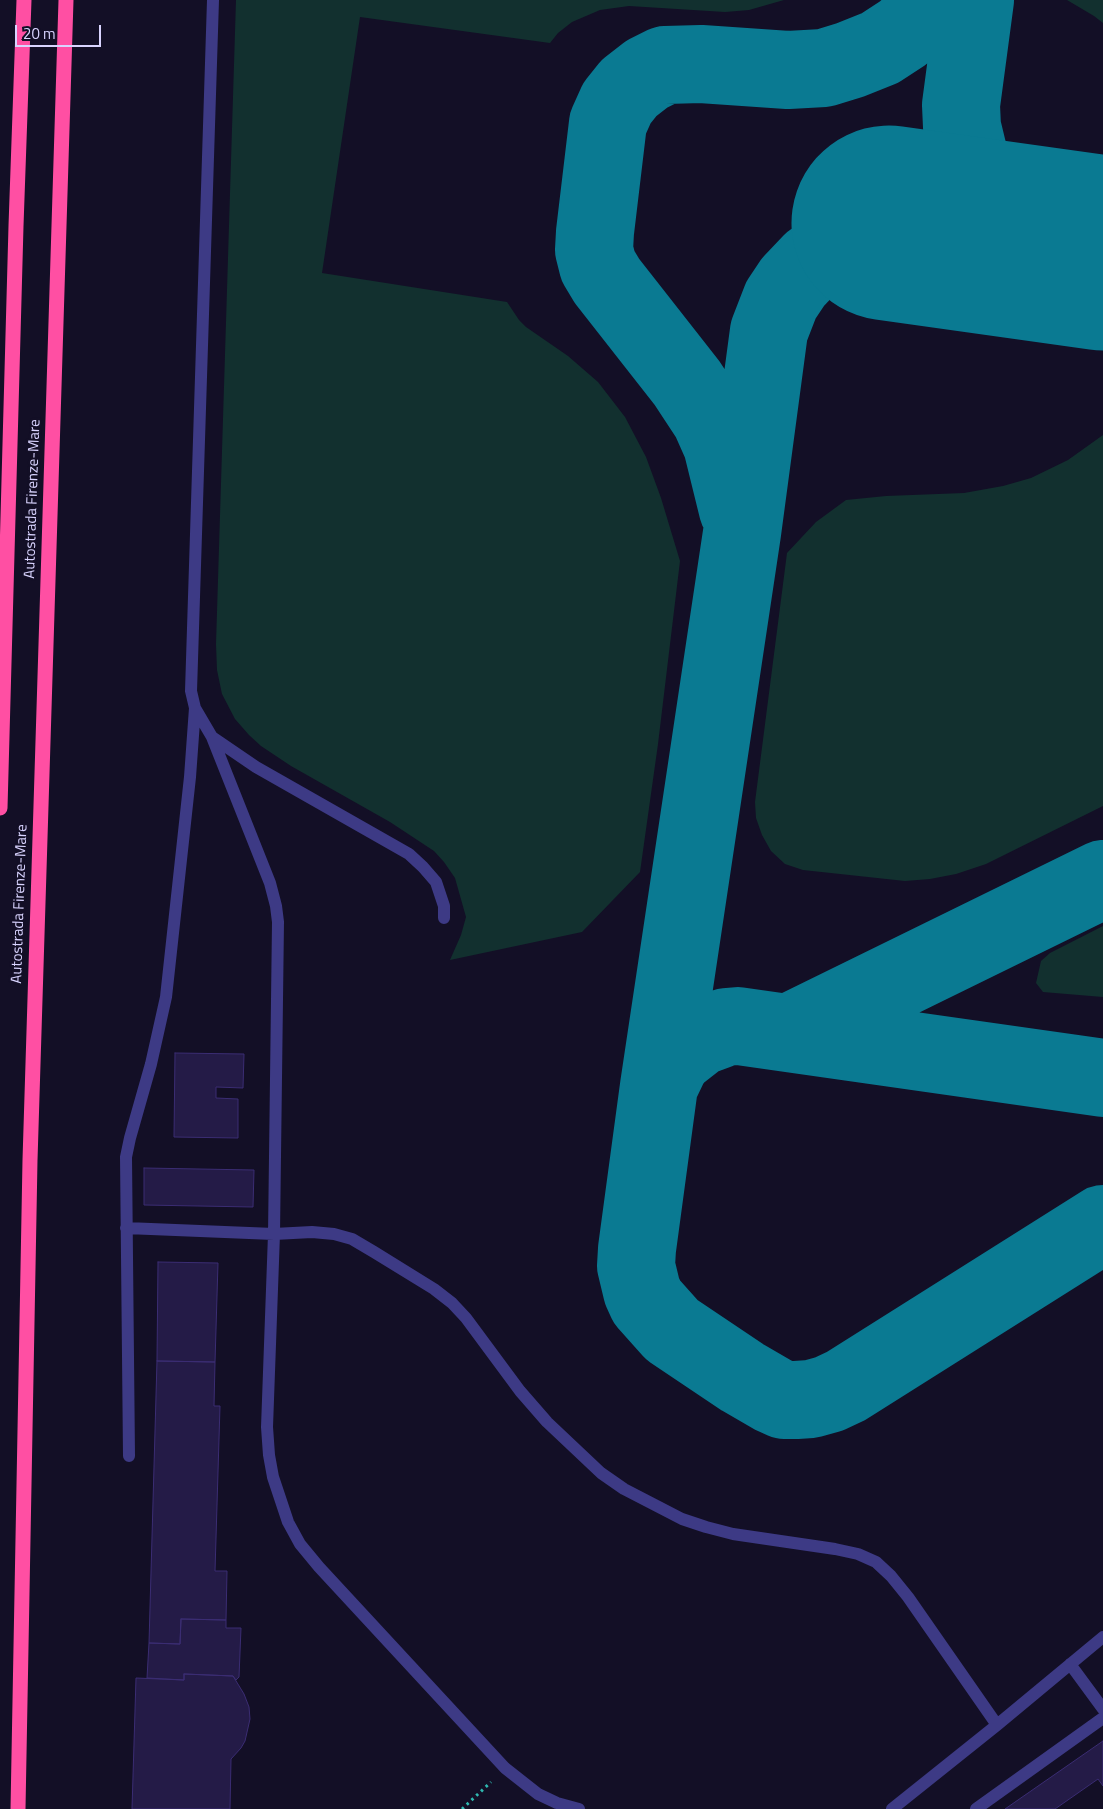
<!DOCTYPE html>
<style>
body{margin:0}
#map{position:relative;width:1103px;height:1809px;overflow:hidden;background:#130f26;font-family:"Titillium Web",sans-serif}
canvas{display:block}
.scale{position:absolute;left:15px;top:25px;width:86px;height:22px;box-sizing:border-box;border:2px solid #d9d4ff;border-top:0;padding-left:6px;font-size:15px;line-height:18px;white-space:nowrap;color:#d9d4ff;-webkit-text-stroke:4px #130f26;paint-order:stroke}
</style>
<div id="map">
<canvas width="1103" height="1809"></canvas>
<div class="scale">20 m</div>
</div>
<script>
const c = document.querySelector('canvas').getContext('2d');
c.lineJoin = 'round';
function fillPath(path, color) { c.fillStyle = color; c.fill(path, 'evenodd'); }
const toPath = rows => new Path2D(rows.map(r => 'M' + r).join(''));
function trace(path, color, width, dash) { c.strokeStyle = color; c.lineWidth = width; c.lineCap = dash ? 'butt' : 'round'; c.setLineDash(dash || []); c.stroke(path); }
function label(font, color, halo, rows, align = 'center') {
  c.font = font + ' "Titillium Web",sans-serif'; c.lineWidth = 5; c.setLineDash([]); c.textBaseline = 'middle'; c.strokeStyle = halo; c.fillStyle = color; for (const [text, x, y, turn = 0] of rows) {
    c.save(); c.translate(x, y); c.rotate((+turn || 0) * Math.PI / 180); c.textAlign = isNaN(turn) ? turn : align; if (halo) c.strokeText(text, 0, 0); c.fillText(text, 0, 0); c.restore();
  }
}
fillPath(toPath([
 [236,0,784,0,749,10,725,12,629,6,600,10,572,22,558,33,550,43,360,17,322,273,507,302,519,320,526,327,568,356,598,382,625,417,646,457,661,498,680,561,658,744,640,872,582,932,450,960,461,935,466,917,455,878,444,862,434,851,390,822,291,766,261,746,249,735,235,719,222,694,217,670,216,644],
 [1067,0,1103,0,1103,23,1094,16],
 [1103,435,1103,806,986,864,956,874,930,879,905,881,803,870,785,864,771,851,762,835,756,818,755,802,787,553,816,522,846,500,886,496,964,493,1003,486,1031,478,1068,460],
 [1103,926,1103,997,1043,992,1036,983,1041,961,1050,953]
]), '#12302f');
trace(toPath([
 [975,0,961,105,962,127,969,156,978,178,995,201,1016,219,1034,230,1063,241,1103,249],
 [921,227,884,229,860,236,837,246,812,262,793,282,781,300,769,331,742,533,659,1086,637,1249,636,1266,642,1291,647,1302,672,1330,742,1377,773,1395,784,1400,796,1400,811,1399,829,1394,846,1386,1103,1224],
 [738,510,722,445,710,418,687,383,607,281,598,266,594,250,595,232,608,123,617,103,629,88,647,74,665,65,701,64,788,70,824,68,850,60,880,48,903,33,927,12,937,0],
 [789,1033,1103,879],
 [659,1086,670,1063,676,1055,699,1037,726,1027,738,1026,1103,1078]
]), '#0a7a92', 78);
trace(toPath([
 [889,223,1103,253]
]), '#0a7a92', 195);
const building = toPath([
 [175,1053,244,1054,243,1088,216,1087,216,1098,238,1099,238,1138,174,1137,175,1053],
 [144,1168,254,1170,253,1207,144,1205,144,1168],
 [158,1262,218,1263,215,1362,157,1361,158,1262],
 [157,1361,215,1362,214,1406,220,1406,215,1571,227,1571,226,1620,181,1619,180,1644,149,1643,157,1361],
 [181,1619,226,1620,226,1628,241,1628,239,1677,236,1680,233,1676,184,1674,184,1680,147,1678,149,1643,180,1644,181,1619],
 [184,1674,233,1676,244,1694,249,1707,250,1719,245,1741,241,1748,231,1759,230,1809,132,1809,136,1678,184,1680,184,1674],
 [1103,1741,1103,1786,1098,1779,1055,1809,1005,1809,1103,1741]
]);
fillPath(building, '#241b47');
trace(building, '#3b2d73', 1);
trace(toPath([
 [462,1809,491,1782]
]), '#2fb8b0', 3, [2.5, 4]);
trace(toPath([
 [213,0,191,691,195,708,212,737,270,883,276,906,278,922,274,1234,267,1427,269,1455,273,1477,288,1522,300,1544,319,1567,505,1768,538,1794,557,1803,579,1809],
 [212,737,256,767,409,854,423,867,436,882,444,906,444,918],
 [126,1228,274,1234,312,1232,334,1234,352,1239,374,1252,434,1289,452,1303,466,1318,520,1391,547,1422,601,1473,624,1489,682,1519,706,1527,733,1534,835,1549,858,1554,876,1562,891,1576,908,1597,997,1725],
 [129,1456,126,1157,130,1138,151,1064,166,997,190,777,195,708],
 [1070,1664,1103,1709],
 [892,1809,997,1725,1103,1637],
 [976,1809,1103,1718]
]), '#3d3a85', 12);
trace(toPath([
 [0,808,16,226,24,0],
 [18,1809,30,1160,66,0]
]), '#ff4fa3', 15);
label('15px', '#d9d4ff', '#130f26', [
 ["Autostrada Firenze-Mare",33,499,-88],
 ["Autostrada Firenze-Mare",20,904,-88]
]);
</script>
